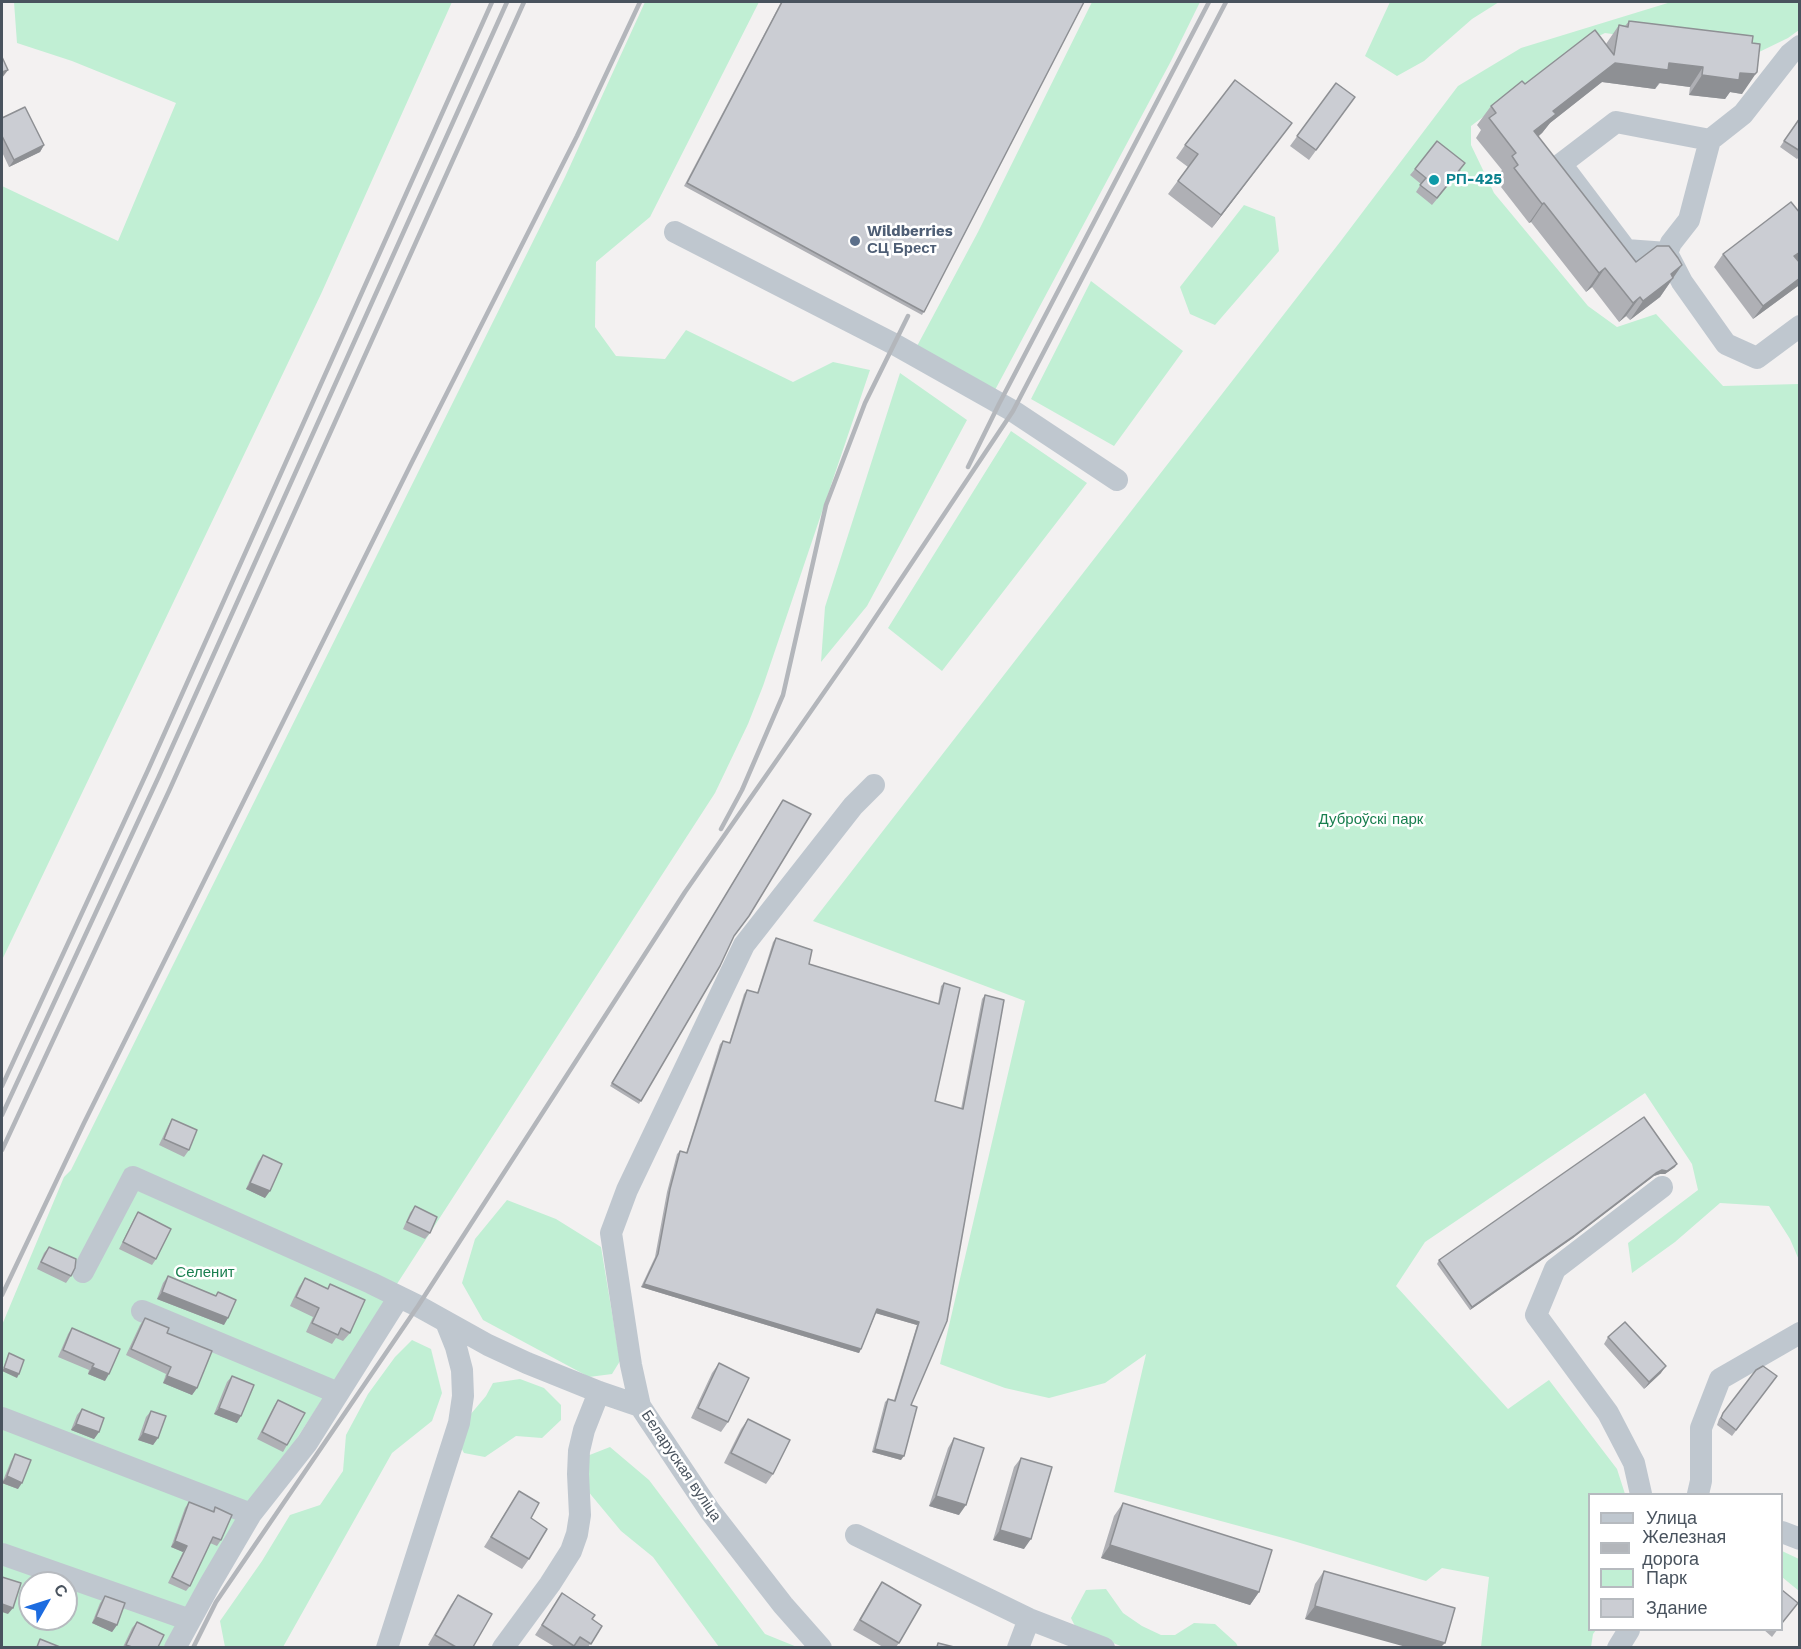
<!DOCTYPE html>
<meta charset="utf-8">
<style>
body{margin:0}
#map{position:relative;width:1801px;height:1649px;overflow:hidden;background:#f3f1f1;font-family:"Work Sans",sans-serif}
canvas{display:block}
.frame{position:absolute;inset:0;border:3px solid #49535e;pointer-events:none}
.legend{position:absolute;left:1588px;top:1493px;width:195px;height:138px;box-sizing:border-box;background:#fff;border:2px solid #b6babf;margin:0;padding:8px 10px;list-style:none;font-size:18px;color:#49535e}
.legend li{display:flex;align-items:center;gap:12px;height:30px}
.legend b{width:30px;border:2px solid #b6babf}
.north{position:absolute;left:18px;top:1571px;width:60px;height:60px;box-sizing:border-box;background:#fff;border:2px solid #b6babf;border-radius:50%;rotate:51deg;font-size:16px;font-weight:700;line-height:24px;text-align:center;color:#49535e}
.north::after{content:'';display:block;margin:auto;width:21px;height:27px;background:#1d6ce0;clip-path:polygon(50% 0,100% 100%,50% 72%,0 100%)}
</style>
<div id="map">
<canvas width="1801" height="1649"></canvas>
<div class="frame"></div>
<ul class="legend">
<li><b style="height:8px;background:#bfc7cf"></b>Улица</li>
<li><b style="height:8px;background:#b3b6bb"></b>Железная дорога</li>
<li><b style="height:16px;background:#c1efd4"></b>Парк</li>
<li><b style="height:16px;background:#cbcdd3"></b>Здание</li>
</ul>
<div class="north">С</div>
</div>
<script>
const c = document.querySelector('canvas').getContext('2d');
c.lineJoin = 'round';
function fillPath(path, color) { c.fillStyle = color; c.fill(path, 'evenodd'); }
const toPath = rows => new Path2D(rows.map(r => 'M' + r).join(''));
function trace(path, color, width, dash) { c.strokeStyle = color; c.lineWidth = width; c.lineCap = dash ? 'butt' : 'round'; c.setLineDash(dash || []); c.stroke(path); }
function label(font, color, halo, rows, align = 'center') {
  c.font = font + ' "Work Sans",sans-serif'; c.lineWidth = 5; c.setLineDash([]); c.textBaseline = 'middle'; c.strokeStyle = halo; c.fillStyle = color; for (const [text, x, y, turn = 0] of rows) {
    c.save(); c.translate(x, y); c.rotate((+turn || 0) * Math.PI / 180); c.textAlign = isNaN(turn) ? turn : align; if (halo) c.strokeText(text, 0, 0); c.fillText(text, 0, 0); c.restore();
  }
}
fillPath(toPath([
 [14,2,452,2,321,294,2,960,2,186,118,241,176,103,72,61,17,43],
 [645,2,759,2,650,217,596,262,595,327,616,356,665,359,686,330,793,382,833,362,870,370,763,686,748,724,715,793,176,1625,166,1647,2,1648,2,1325,64,1177,71,1170,565,177],
 [30,1583,66,1583,66,1619,30,1619],
 [1092,2,1200,2,1171,61,995,390,916,348,978,232],
 [1390,2,1499,2,1472,19,1424,61,1397,76,1365,56],
 [1671,2,1799,2,1799,30,1788,38,1755,54,1605,33,1576,47,1471,126,1471,145,1494,193,1588,306,1617,327,1656,314,1723,386,1799,384,1799,1260,1790,1239,1769,1206,1720,1203,1675,1242,1632,1273,1628,1243,1698,1190,1692,1164,1645,1093,1425,1242,1396,1286,1508,1409,1549,1380,1617,1469,1625,1494,1590,1494,1590,1630,1596,1630,1593,1634,1591,1647,1481,1647,1489,1577,1442,1568,1426,1581,1287,1539,1114,1492,1146,1354,1105,1383,1049,1398,1005,1388,940,1364,1025,1001,813,921,1340,242,1458,86,1521,48],
 [1244,205,1275,217,1279,251,1215,325,1190,314,1180,287],
 [1091,281,1183,351,1114,446,1031,399],
 [900,373,967,420,867,606,821,662,825,607],
 [1011,431,1087,483,942,671,888,628],
 [507,1200,556,1219,601,1247,620,1361,612,1374,589,1377,483,1320,462,1283,475,1239],
 [412,1340,431,1349,442,1393,432,1421,392,1453,283,1647,225,1647,220,1621,262,1561,290,1515,320,1505,343,1471,346,1435,368,1394,395,1357],
 [520,1379,544,1388,561,1405,561,1420,542,1438,516,1436,485,1457,464,1453,457,1440,470,1415,486,1396,493,1383],
 [610,1447,649,1480,765,1634,797,1647,719,1647,653,1557,621,1531,587,1490,587,1456],
 [1782,1551,1799,1559,1799,1591,1782,1577],
 [1106,1589,1123,1613,1142,1626,1161,1635,1175,1635,1194,1623,1215,1624,1236,1643,1238,1647,1123,1647,1076,1628,1071,1618,1086,1590]
]), '#c1efd4');
trace(toPath([
 [1800,46,1790,54,1743,114,1710,140,1689,220,1671,243,1667,253,1682,282,1726,344,1757,358,1800,326],
 [675,232,894,344,1013,411,1117,480],
 [1667,253,1626,250,1561,164,1616,122,1710,140],
 [83,1272,133,1177,371,1283,418,1306,488,1345,527,1363,599,1392,640,1406,710,1511,783,1605,821,1648],
 [142,1311,338,1393],
 [640,1406,631,1365,611,1233,627,1190,744,945,853,806,874,785],
 [2,1418,251,1514],
 [1641,1494,1634,1463,1608,1413,1536,1315,1555,1269,1662,1187],
 [1698,1494,1701,1481,1701,1428,1720,1379,1800,1333],
 [1782,1532,1800,1539],
 [856,1535,1029,1619,1104,1648],
 [2,1554,190,1620],
 [175,1648,210,1584,251,1514,307,1443,399,1297],
 [387,1648,459,1423,463,1396,462,1370,456,1347,446,1322],
 [503,1648,550,1584,571,1551,577,1534,580,1515,578,1474,579,1451,584,1430,599,1392],
 [1018,1648,1029,1619],
 [1618,1648,1629,1630]
]), '#bfc7cf', 22);
trace(toPath([
 [968,467,999,404,1209,2],
 [721,829,742,790,783,695,826,505,865,403,908,316],
 [2,1086,148,770,492,2],
 [2,1115,159,776,507,2],
 [2,1150,169,791,524,2],
 [2,1295,84,1123,412,462,577,136,640,2],
 [193,1648,216,1602,418,1306,685,892,857,645,1013,411,1226,2]
]), '#b3b6bb', 4.5);
fillPath(toPath([
 [781,2,1084,2,922,315,684,186],
 [1629,21,1753,36,1742,94,1730,92,1725,99,1689,95,1690,87,1660,83,1655,89,1602,82,1550,123,1542,133,1538,137,1636,262,1682,265,1660,297,1630,320,1626,316,1619,322,1592,287,1586,292,1531,222,1529,223,1501,187,1504,183,1498,175,1502,170,1476,138,1481,130,1477,125,1491,106,1525,84,1606,44,1619,25,1625,26],
 [1336,83,1355,97,1309,160,1290,146],
 [1800,117,1800,156,1797,159,1780,147],
 [2,118,44,145,40,152,9,167,2,152],
 [1292,123,1212,228,1168,194,1188,167,1176,158,1185,145],
 [1415,169,1461,170,1432,205,1416,192,1421,184,1410,175],
 [1800,213,1800,258,1797,260,1800,263,1800,284,1798,286,1753,319,1714,267,1723,254],
 [783,800,734,936,639,1104,610,1086],
 [776,938,809,964,938,1004,941,986,944,983,935,1101,961,1109,982,999,985,995,901,1460,872,1452,885,1402,888,1399,894,1400,917,1325,876,1313,859,1353,641,1287,655,1257,667,1192,677,1154,680,1151,686,1153,720,1044,723,1041,729,1043,744,994,747,990,757,993,773,942],
 [172,1119,189,1150,184,1157,159,1145,168,1126],
 [263,1155,265,1198,246,1189,258,1162],
 [1675,1167,1665,1174,1660,1174,1654,1176,1573,1238,1470,1310,1437,1264,1439,1260],
 [415,1206,430,1233,425,1239,403,1229,410,1213],
 [138,1212,156,1259,152,1265,119,1249,134,1219],
 [49,1247,71,1276,66,1283,37,1269,44,1253],
 [168,1276,215,1296,218,1292,224,1325,157,1299,163,1283],
 [305,1278,327,1289,330,1284,350,1333,343,1341,336,1338,332,1344,306,1332,313,1317,290,1306,299,1287],
 [145,1318,197,1388,192,1395,163,1383,166,1374,126,1355,140,1325],
 [72,1328,105,1381,88,1374,89,1370,58,1357,68,1334],
 [1608,1337,1661,1373,1644,1389,1604,1344],
 [719,1363,728,1422,721,1432,691,1418,712,1373],
 [1756,1370,1777,1376,1732,1436,1717,1425,1719,1419],
 [232,1376,237,1423,214,1414,227,1382],
 [278,1400,287,1445,283,1452,257,1439,274,1406],
 [82,1409,99,1432,94,1439,71,1430,77,1415],
 [151,1411,158,1438,153,1445,138,1440,146,1417],
 [748,1419,773,1474,766,1484,724,1463,741,1429],
 [954,1438,959,1515,929,1506,948,1448],
 [15,1454,18,1489,2,1483,11,1461],
 [1021,1458,1024,1549,993,1540,1014,1467],
 [519,1491,531,1518,529,1559,522,1569,484,1547],
 [189,1502,213,1511,215,1507,221,1540,217,1546,210,1543,190,1586,186,1591,168,1583,183,1552,171,1547,185,1508],
 [1123,1503,1259,1592,1250,1605,1101,1558,1114,1516],
 [1324,1571,1441,1647,1305,1619,1315,1584],
 [882,1582,899,1643,896,1647,883,1647,853,1630,875,1592],
 [562,1593,592,1619,602,1626,588,1647,555,1647,535,1635],
 [458,1595,473,1647,432,1647,428,1645,451,1605],
 [105,1596,117,1625,112,1632,92,1623,100,1603],
 [137,1622,158,1647,123,1647,132,1628],
 [1763,1629,1778,1629,1772,1637]
]), '#afb0b5');
fillPath(toPath([
 [1615,63,1669,63,1703,67,1690,87,1659,83,1655,89,1602,82,1550,123,1542,133,1520,150,1534,131,1553,111],
 [8,70,2,78,2,72],
 [1757,72,1742,94,1730,92,1725,99,1689,95,1702,75],
 [1292,123,1282,136,1212,228,1221,215],
 [44,145,40,152,9,167,14,160],
 [1544,203,1531,222,1529,223,1542,204],
 [1800,252,1800,258,1785,269,1794,256],
 [1682,265,1660,297,1630,320,1643,301,1671,274],
 [1605,268,1592,287,1586,292,1599,273],
 [1800,278,1800,284,1798,286,1753,319,1763,306],
 [1640,297,1626,316,1619,322,1633,303],
 [1677,1164,1675,1167,1665,1174,1660,1174,1654,1176,1573,1238,1470,1310,1472,1307,1656,1173],
 [250,1183,270,1191,265,1198,246,1189],
 [644,1284,861,1349,859,1353,641,1287],
 [162,1292,228,1318,224,1325,157,1299],
 [877,1309,919,1322,917,1325,875,1313],
 [1666,1366,1661,1373,1644,1389,1649,1382],
 [92,1367,109,1374,105,1381,88,1374],
 [4,1368,19,1374,17,1378,2,1371],
 [167,1376,197,1388,192,1395,163,1383],
 [219,1408,241,1416,237,1423,214,1414],
 [76,1424,99,1432,94,1439,71,1430],
 [143,1433,158,1438,153,1445,138,1440],
 [875,1449,904,1456,901,1460,872,1452],
 [7,1476,22,1483,18,1489,2,1483],
 [936,1496,966,1505,959,1515,929,1506],
 [1000,1530,1031,1539,1024,1549,993,1540],
 [175,1541,187,1546,183,1552,171,1547],
 [1110,1545,1259,1592,1250,1605,1101,1558],
 [2,1604,13,1608,8,1614,2,1612],
 [1315,1606,1445,1643,1441,1647,1406,1647,1305,1619],
 [96,1617,117,1625,112,1632,92,1623]
]), '#8e9094');
const building = toPath([
 [782,2,1084,2,924,312,687,183,782,2],
 [1629,21,1753,36,1752,43,1760,44,1757,72,1755,74,1740,73,1739,80,1702,75,1703,67,1669,63,1668,70,1615,63,1553,111,1556,114,1534,131,1636,262,1657,246,1669,246,1678,258,1682,265,1671,274,1673,278,1643,301,1640,297,1633,303,1605,268,1599,273,1544,203,1542,204,1514,168,1518,165,1512,156,1516,153,1489,118,1496,113,1491,106,1522,81,1525,84,1595,30,1614,55,1619,25,1628,27,1629,21],
 [2,57,8,70,2,72,2,57],
 [1235,80,1292,123,1221,215,1178,181,1198,154,1185,145,1235,80],
 [1336,83,1355,97,1316,150,1297,136,1336,83],
 [25,107,44,145,14,160,2,136,2,118,25,107],
 [1800,118,1800,151,1784,141,1800,118],
 [1437,141,1465,163,1437,198,1420,185,1426,178,1415,169,1437,141],
 [1791,202,1800,213,1800,252,1794,256,1800,263,1800,278,1763,306,1723,254,1791,202],
 [783,800,811,814,749,916,734,936,720,966,641,1101,612,1083,783,800],
 [776,938,812,950,809,964,939,1004,944,983,960,988,935,1101,963,1109,985,995,1004,1000,947,1321,911,1405,917,1407,904,1456,875,1449,888,1399,895,1401,919,1322,877,1309,861,1349,644,1284,658,1254,670,1189,680,1151,687,1153,723,1041,730,1043,747,990,758,993,776,938],
 [1644,1117,1677,1164,1667,1171,1662,1170,1656,1173,1575,1235,1472,1307,1439,1260,1644,1117],
 [172,1119,197,1130,189,1150,164,1139,172,1119],
 [263,1155,282,1164,270,1191,250,1183,263,1155],
 [415,1206,437,1217,430,1233,407,1222,415,1206],
 [138,1212,171,1229,156,1259,123,1242,138,1212],
 [49,1247,76,1259,75,1268,71,1276,41,1262,49,1247],
 [168,1276,216,1296,218,1292,236,1300,228,1318,162,1292,168,1276],
 [305,1278,328,1289,330,1284,365,1300,350,1333,341,1328,338,1335,312,1323,319,1308,296,1297,305,1278],
 [145,1318,169,1328,167,1333,212,1351,197,1388,167,1376,171,1367,131,1349,145,1318],
 [1625,1322,1666,1366,1649,1382,1608,1337,1625,1322],
 [72,1328,120,1349,109,1374,92,1367,94,1364,63,1350,72,1328],
 [9,1353,24,1360,19,1374,4,1368,9,1353],
 [719,1363,749,1378,728,1422,698,1408,719,1363],
 [1763,1366,1777,1376,1736,1430,1721,1418,1723,1413,1756,1370,1763,1366],
 [232,1376,254,1385,241,1416,219,1408,232,1376],
 [278,1400,305,1413,287,1445,262,1432,278,1400],
 [82,1409,104,1418,99,1432,76,1424,82,1409],
 [151,1411,166,1416,158,1438,143,1433,151,1411],
 [748,1419,790,1440,773,1474,731,1453,748,1419],
 [954,1438,984,1448,966,1505,936,1496,954,1438],
 [15,1454,31,1460,22,1483,7,1476,15,1454],
 [1021,1458,1052,1467,1031,1539,1000,1530,1021,1458],
 [519,1491,539,1503,531,1518,547,1529,529,1559,491,1537,519,1491],
 [189,1502,214,1512,215,1507,232,1515,221,1540,213,1537,190,1586,172,1577,187,1546,175,1541,189,1502],
 [1123,1503,1272,1550,1259,1592,1110,1545,1123,1503],
 [1324,1571,1455,1608,1445,1643,1315,1606,1324,1571],
 [2,1577,21,1583,13,1608,2,1604,2,1577],
 [882,1582,921,1605,899,1643,860,1620,882,1582],
 [1782,1590,1798,1603,1782,1623,1782,1590],
 [562,1593,595,1615,592,1619,602,1626,591,1644,580,1637,574,1646,542,1625,562,1593],
 [458,1595,492,1614,473,1647,456,1647,435,1635,458,1595],
 [105,1596,125,1603,117,1625,96,1617,105,1596],
 [137,1622,164,1635,158,1647,132,1647,126,1645,137,1622],
 [40,1639,60,1647,37,1647,40,1639],
 [938,1643,954,1647,937,1647,938,1643]
]);
fillPath(building, '#cbcdd3');
trace(building, '#8e9094', 1.5);
for (const [x, y, r, color] of [
 [1434,180,6,"#0f9aa8"],
 [855,241,6,"#5c6f8a"]
]) { const dot = new Path2D(); dot.arc(x, y, r, 0, 2 * Math.PI); c.fillStyle = color; c.fill(dot); trace(dot, '#fff', 2); }
label('bold 15px', '#0d838f', '#fff', [
 ["РП-425",1446,180]
], 'left');
label('bold 15px', '#4e5e75', '#fff', [
 ["Wildberries",867,232],
 ["СЦ Брест",867,249]
], 'left');
label('15px', '#197f4f', '#fff', [
 ["Дуброўскі парк",1371,820],
 ["Селенит",205,1273]
]);
label('15px', '#49535e', '#fff', [
 ["Беларуская вуліца",681,1466,56]
]);
</script>
